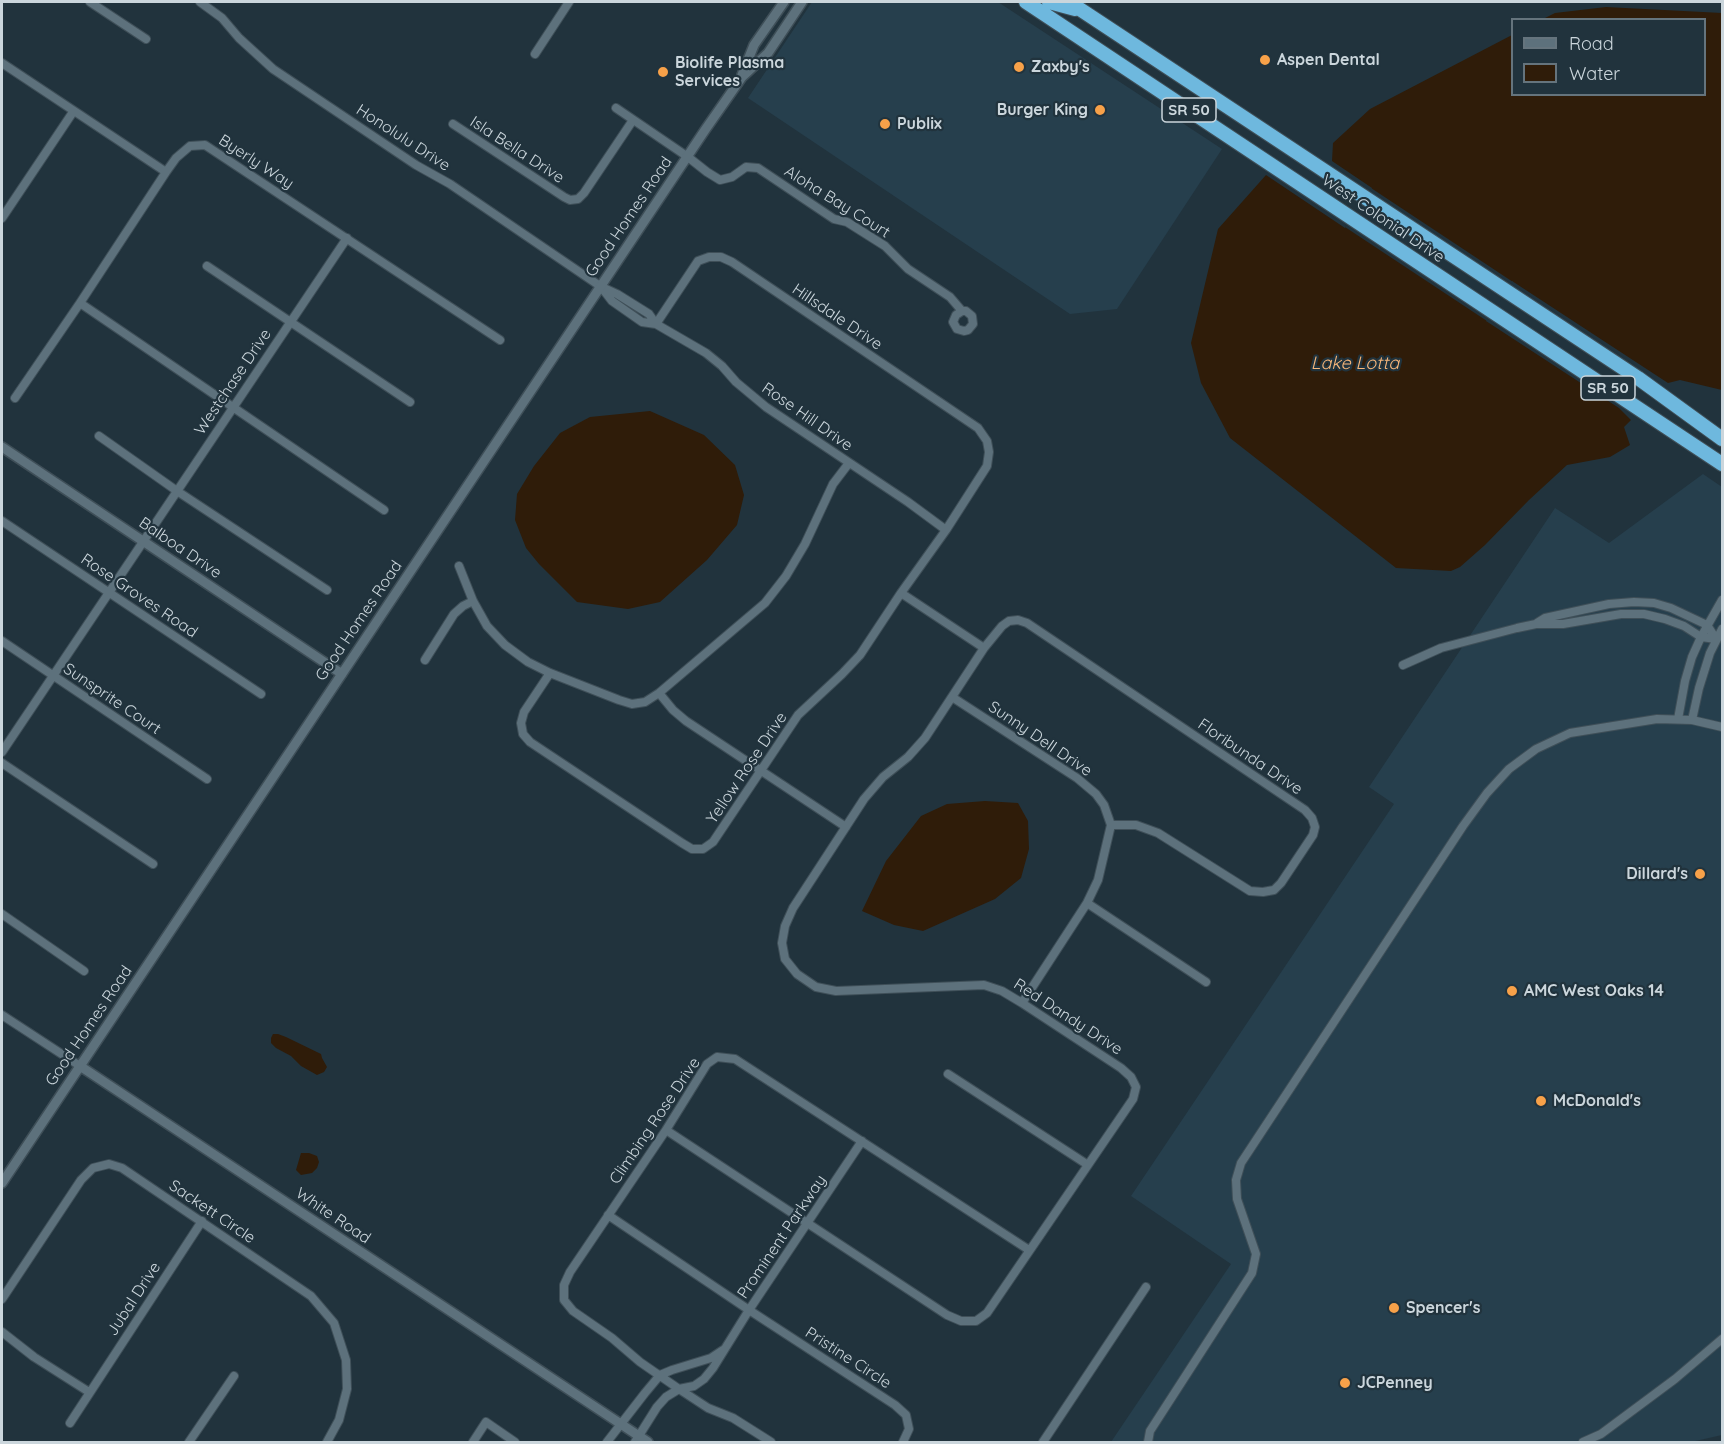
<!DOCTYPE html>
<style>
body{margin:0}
#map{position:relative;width:1724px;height:1444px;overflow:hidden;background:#21333d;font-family:Quicksand,sans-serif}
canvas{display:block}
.frame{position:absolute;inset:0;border:3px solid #cbd6dc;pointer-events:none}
.legend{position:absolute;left:1511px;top:18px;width:195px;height:78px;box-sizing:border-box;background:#21333d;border:2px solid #65747d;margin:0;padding:8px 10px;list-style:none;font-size:18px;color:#cbd6dc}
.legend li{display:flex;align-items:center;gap:12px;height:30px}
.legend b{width:30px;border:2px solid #65747d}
</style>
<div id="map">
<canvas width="1724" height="1444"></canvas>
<div class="frame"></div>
<ul class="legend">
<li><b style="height:8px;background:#5d717c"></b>Road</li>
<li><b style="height:16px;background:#2f1c09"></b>Water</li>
</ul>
</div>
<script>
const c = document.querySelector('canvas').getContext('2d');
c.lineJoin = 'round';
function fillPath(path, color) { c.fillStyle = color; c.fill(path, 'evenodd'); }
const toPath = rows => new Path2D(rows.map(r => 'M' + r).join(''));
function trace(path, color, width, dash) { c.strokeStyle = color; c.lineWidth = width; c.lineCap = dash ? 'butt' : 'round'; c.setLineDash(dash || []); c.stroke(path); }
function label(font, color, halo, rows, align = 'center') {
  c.font = font + ' Quicksand,sans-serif'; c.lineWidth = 4.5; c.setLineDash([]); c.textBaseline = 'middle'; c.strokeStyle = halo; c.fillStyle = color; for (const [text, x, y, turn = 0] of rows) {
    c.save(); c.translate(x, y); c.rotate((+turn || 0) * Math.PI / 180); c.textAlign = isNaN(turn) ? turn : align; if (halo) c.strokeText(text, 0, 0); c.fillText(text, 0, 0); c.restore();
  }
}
fillPath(toPath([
 [812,2,998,2,1222,149,1117,309,1070,314,748,98],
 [1703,474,1722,487,1722,1435,1691,1442,1111,1442,1231,1264,1131,1196,1394,804,1369,787,1555,508,1609,543]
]), '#263f4d');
fillPath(toPath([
 [1606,7,1722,13,1722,390,1680,380,1668,383,1512,281,1486,321,1619,408,1631,420,1624,427,1630,445,1610,457,1567,465,1529,500,1485,545,1460,567,1451,571,1396,568,1230,438,1201,383,1191,343,1218,229,1266,175,1345,228,1372,188,1332,161,1333,143,1370,109,1512,35,1512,94,1704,94,1704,20,1543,19,1555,13],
 [650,411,704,435,735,465,744,495,737,525,707,560,660,602,628,609,577,602,539,564,526,548,515,520,517,494,534,466,560,433,590,417],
 [985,801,1018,803,1028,821,1029,849,1021,878,995,899,923,931,894,925,862,911,886,861,921,816,947,804],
 [273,1034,278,1034,286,1037,321,1054,322,1058,327,1067,324,1072,317,1075,301,1066,291,1056,276,1048,271,1043,271,1038],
 [301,1153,309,1153,317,1156,319,1162,317,1168,312,1173,301,1175,296,1170]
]), '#2f1c09');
fillPath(toPath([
 [1371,188,1513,282,1487,321,1345,227]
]), '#21333d');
const minor = toPath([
 [90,2,146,39],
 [200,2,222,18,239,38,273,69,416,165,450,184,600,286,617,294,649,314,656,324,706,353,722,366,736,382,766,407,908,502,946,530],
 [535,54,569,2],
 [2,63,166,172],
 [616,108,688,157,707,172,720,180,732,177,746,167,758,168,834,219,847,222,885,246,908,269,950,297,962,311,966,311,972,316,973,324,968,330,964,331,957,329,953,322,956,315,962,311],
 [453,124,564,197,570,200,578,199,584,193,633,120],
 [2,218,73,112],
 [207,266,410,402],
 [602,288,612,301,642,322,656,324],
 [80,303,384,510],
 [15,398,80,303,166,172,176,158,190,146,205,145,500,340],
 [99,436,177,491,327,590],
 [2,521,261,694],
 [459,566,473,601,487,626,505,645,528,662,550,673,619,700,632,704,645,702,659,693,765,603,786,576,805,544,833,484,849,463],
 [901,593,984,648],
 [1537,623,1545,618,1609,604,1634,602,1654,603,1671,608,1707,625,1716,639],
 [2,641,207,779],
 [425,660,454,614,463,606,473,601],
 [1403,665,1441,648,1517,628,1536,624,1563,624,1621,614,1644,614,1665,619,1684,626,1701,637,1716,639],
 [550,673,524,712,521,723,523,734,530,742,682,843,692,849,703,849,713,842,798,715,842,674,860,655,901,593,946,530,987,466,989,452,987,441,978,428,732,262,721,257,709,257,698,261,656,324],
 [659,693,673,710,686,721,846,827],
 [952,697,1077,778,1096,794,1104,805,1111,825,1098,880,1087,903,1022,1003],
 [1678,719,1685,681,1692,657,1701,637,1722,600],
 [1692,720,1699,688,1710,653,1722,629],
 [2,752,347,238],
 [2,763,153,864],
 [1087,903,1206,982],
 [2,914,84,971],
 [2,1015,80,1066],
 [948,1074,1088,1165],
 [666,1130,947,1315,961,1321,976,1321,987,1313,1133,1099,1136,1087,1131,1077,1121,1068,1022,1003,1002,991,984,985,836,991,816,987,797,974,785,959,782,943,785,926,793,908,864,799,883,777,908,757,925,738,984,648,1002,626,1009,621,1018,620,1027,623,1305,810,1312,818,1315,827,1313,835,1281,883,1274,890,1263,892,1250,891,1158,833,1136,825,1111,825],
 [608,1215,749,1310,895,1405,906,1415,909,1429,903,1442],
 [2,1299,81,1180,93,1168,109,1164,122,1168,311,1296,334,1323,346,1360,347,1389,339,1420,327,1442],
 [2,1332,34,1357,89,1392],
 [70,1423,202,1221],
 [189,1442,234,1376],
 [473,1442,486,1422,515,1442],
 [607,1442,645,1393,660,1375,672,1370,711,1358,723,1350],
 [635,1442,657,1407,666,1397,679,1389,694,1386,704,1379,713,1368,749,1310,862,1141],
 [771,1442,733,1418,708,1408,679,1389,640,1362,612,1338,573,1311,564,1300,564,1285,570,1272,666,1130,707,1064,717,1057,735,1059,1029,1250],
 [1043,1442,1146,1287],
 [1148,1442,1150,1431,1252,1273,1256,1254,1237,1199,1236,1180,1241,1163,1463,826,1487,793,1509,769,1536,749,1570,733,1657,719,1692,720,1722,727],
 [1583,1442,1601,1434,1675,1379,1722,1339]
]);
const tertiary = toPath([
 [742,75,754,45,784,2],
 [2,447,342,674],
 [80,1066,648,1442],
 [2,1183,705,130,742,77,768,53,802,2]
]);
const trunk = toPath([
 [1026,2,1722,464],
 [1049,2,1075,9],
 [1069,2,1638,378,1722,439]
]);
trace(minor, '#3f4f58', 10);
trace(tertiary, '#3f4f58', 12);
trace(trunk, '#3f4f58', 16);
trace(minor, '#5d717c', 8);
trace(tertiary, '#5d717c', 9);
trace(trunk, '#6eb8de', 14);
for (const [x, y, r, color] of [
 [1265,60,6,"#f7a149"],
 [1019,67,6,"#f7a149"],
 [663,72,6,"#f7a149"],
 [1100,110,6,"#f7a149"],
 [885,124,6,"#f7a149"],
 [1700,874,6,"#f7a149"],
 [1512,991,6,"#f7a149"],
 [1541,1101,6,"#f7a149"],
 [1394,1308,6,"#f7a149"],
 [1345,1383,6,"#f7a149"]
]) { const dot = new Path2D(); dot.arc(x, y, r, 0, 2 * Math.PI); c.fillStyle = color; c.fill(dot); trace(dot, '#21333d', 2); }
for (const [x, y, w] of [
 [1189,110,54],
 [1608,388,54]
]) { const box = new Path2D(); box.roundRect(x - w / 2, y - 12, w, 24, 4.5); c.fillStyle = '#21333d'; c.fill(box); trace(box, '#cbd6dc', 1.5); }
label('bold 15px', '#cbd6dc', null, [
 ["SR 50",1189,110],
 ["SR 50",1608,388]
]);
label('bold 16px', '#cbd6dc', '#21333d', [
 ["Aspen Dental",1277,60],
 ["Biolife Plasma",675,63],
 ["Services",675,81],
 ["Zaxby's",1031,67],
 ["Burger King",1088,110,"right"],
 ["Publix",897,124],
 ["Dillard's",1688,874,"right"],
 ["AMC West Oaks 14",1524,991],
 ["McDonald's",1553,1101],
 ["Spencer's",1406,1308],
 ["JCPenney",1357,1383]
], 'left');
label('16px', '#cbd6dc', '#21333d', [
 ["Honolulu Drive",403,138,33],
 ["Isla Bella Drive",517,150,33],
 ["Byerly Way",256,162,33],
 ["Aloha Bay Court",837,202,32],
 ["Good Homes Road",629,217,-56],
 ["West Colonial Drive",1383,219,34],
 ["Hillsdale Drive",837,317,34],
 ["Westchase Drive",233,382,-56],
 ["Rose Hill Drive",807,417,35],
 ["Balboa Drive",180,548,34],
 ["Rose Groves Road",139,596,34],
 ["Good Homes Road",359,621,-56],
 ["Sunsprite Court",112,699,34],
 ["Sunny Dell Drive",1040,739,34],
 ["Floribunda Drive",1250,757,34],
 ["Yellow Rose Drive",747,768,-56],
 ["Red Dandy Drive",1068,1017,33],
 ["Good Homes Road",89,1026,-56],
 ["Climbing Rose Drive",655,1121,-56],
 ["Sackett Circle",212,1212,34],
 ["White Road",333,1216,34],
 ["Prominent Parkway",782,1237,-56],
 ["Jubal Drive",134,1299,-57],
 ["Pristine Circle",848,1358,33]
]);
label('italic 18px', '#f8b77a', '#21333d', [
 ["Lake Lotta",1355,364]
]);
</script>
